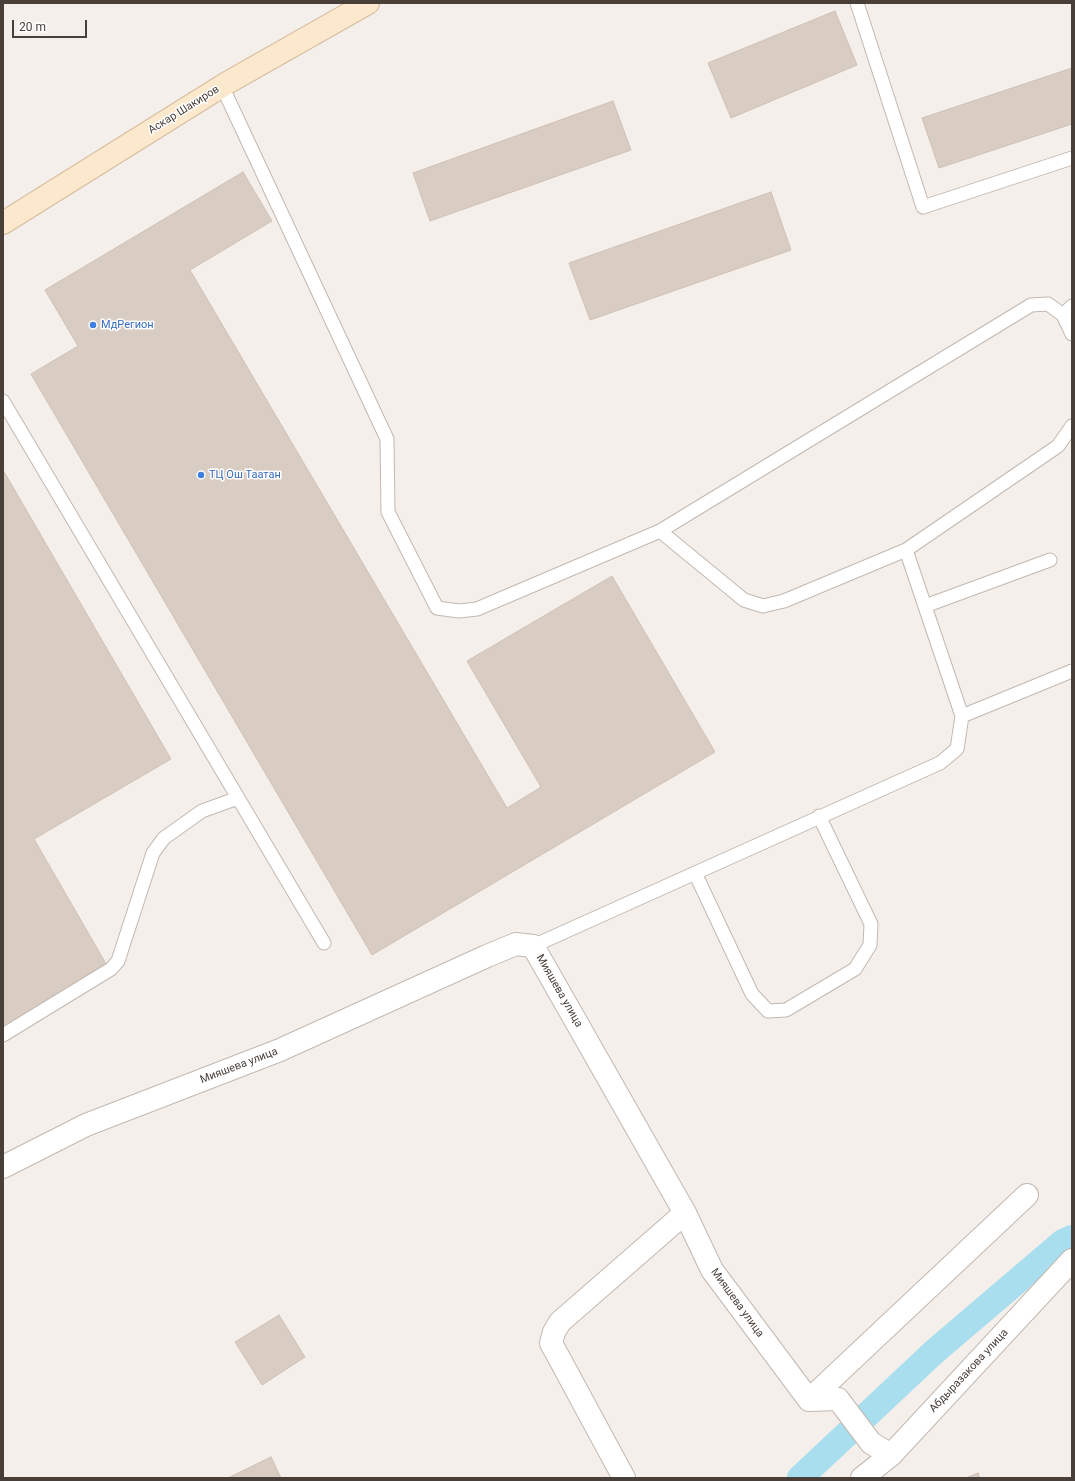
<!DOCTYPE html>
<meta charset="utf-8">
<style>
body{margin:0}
#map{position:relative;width:1075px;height:1481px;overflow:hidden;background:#f4efea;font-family:Roboto,sans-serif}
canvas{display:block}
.frame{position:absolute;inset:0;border:4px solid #483f38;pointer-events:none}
.scale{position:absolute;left:12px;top:20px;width:75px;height:18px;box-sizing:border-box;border:2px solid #483f38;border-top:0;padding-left:5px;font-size:12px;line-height:14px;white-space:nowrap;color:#483f38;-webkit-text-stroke:3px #fff;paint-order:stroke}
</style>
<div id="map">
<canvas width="1075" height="1481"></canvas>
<div class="frame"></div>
<div class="scale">20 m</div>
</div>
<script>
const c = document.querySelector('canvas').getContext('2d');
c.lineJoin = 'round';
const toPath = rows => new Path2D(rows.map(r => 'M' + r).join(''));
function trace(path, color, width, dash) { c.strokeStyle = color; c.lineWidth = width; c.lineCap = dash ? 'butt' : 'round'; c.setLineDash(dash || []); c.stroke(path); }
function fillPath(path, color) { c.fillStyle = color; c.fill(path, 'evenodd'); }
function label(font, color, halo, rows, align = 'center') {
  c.font = font + ' Roboto,sans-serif'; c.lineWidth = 3; c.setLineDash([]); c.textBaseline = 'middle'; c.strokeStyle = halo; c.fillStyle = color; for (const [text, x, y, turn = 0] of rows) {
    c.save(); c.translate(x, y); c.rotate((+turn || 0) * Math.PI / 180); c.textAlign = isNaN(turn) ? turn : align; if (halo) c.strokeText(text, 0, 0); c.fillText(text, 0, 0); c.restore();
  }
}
trace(toPath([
 [800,1478,934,1352,1063,1242,1072,1238]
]), '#a9deee', 26);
const building = toPath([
 [835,11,857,65,731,118,708,63,835,11],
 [1072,68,1072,124,939,168,922,118,1072,68],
 [613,101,631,150,430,221,413,173,613,101],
 [243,172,272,221,190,270,507,808,541,787,467,661,612,576,715,752,372,955,31,374,78,346,45,290,243,172],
 [771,192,791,250,590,320,569,263,771,192],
 [3,470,171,759,34,839,109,969,3,1031,3,470],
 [279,1315,305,1357,262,1385,235,1342,279,1315],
 [271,1457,281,1478,228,1478,271,1457],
 [978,1473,980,1478,966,1478,978,1473]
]);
fillPath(building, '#d9ccc3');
trace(building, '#d0c0b3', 1);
const lane = toPath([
 [857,3,923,207,1072,158],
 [222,86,387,439,388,512,437,608,459,611,477,609,660,531,1031,305,1048,304,1063,315],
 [1072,306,1063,315,1072,334],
 [3,401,324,943],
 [660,531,744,600,763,606,784,601,906,550,1058,446,1072,426],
 [925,606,1050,560],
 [962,716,1072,671],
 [695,873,752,994,768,1011,786,1010,855,969,870,945,871,924,819,816],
 [533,946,940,763,957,749,962,716,906,550],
 [3,1035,111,969,118,961,153,853,164,838,202,811,238,798]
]);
const street = toPath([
 [3,1167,86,1125,280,1050,487,956,516,944,533,946,685,1213,712,1270,809,1400,838,1399,871,1443,891,1455],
 [809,1400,1027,1195],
 [624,1478,551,1343,554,1332,560,1322,685,1213],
 [862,1478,891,1455,1072,1260]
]);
const secondary = toPath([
 [3,223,227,83,368,3]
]);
trace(lane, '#c3b8b0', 15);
trace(street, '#c3b8b0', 24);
trace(secondary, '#d5bc9e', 24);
trace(lane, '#fff', 13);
trace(street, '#fff', 22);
trace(secondary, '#fce8cc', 22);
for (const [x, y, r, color] of [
 [93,325,4,"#3f7fe0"],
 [201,475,4,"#3f7fe0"]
]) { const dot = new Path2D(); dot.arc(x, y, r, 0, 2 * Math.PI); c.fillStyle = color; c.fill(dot); trace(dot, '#fff', 1.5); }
label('11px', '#483f38', '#fff', [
 ["Аскар Шакиров",184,110,-32],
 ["Мияшева улица",559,991,60],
 ["Мияшева улица",239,1066,-21],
 ["Мияшева улица",737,1303,54],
 ["Абдыразакова улица",969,1371,-47]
]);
label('11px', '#366cbe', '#fff', [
 ["МдРегион",101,325],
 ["ТЦ Ош Таатан",209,475]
], 'left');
</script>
